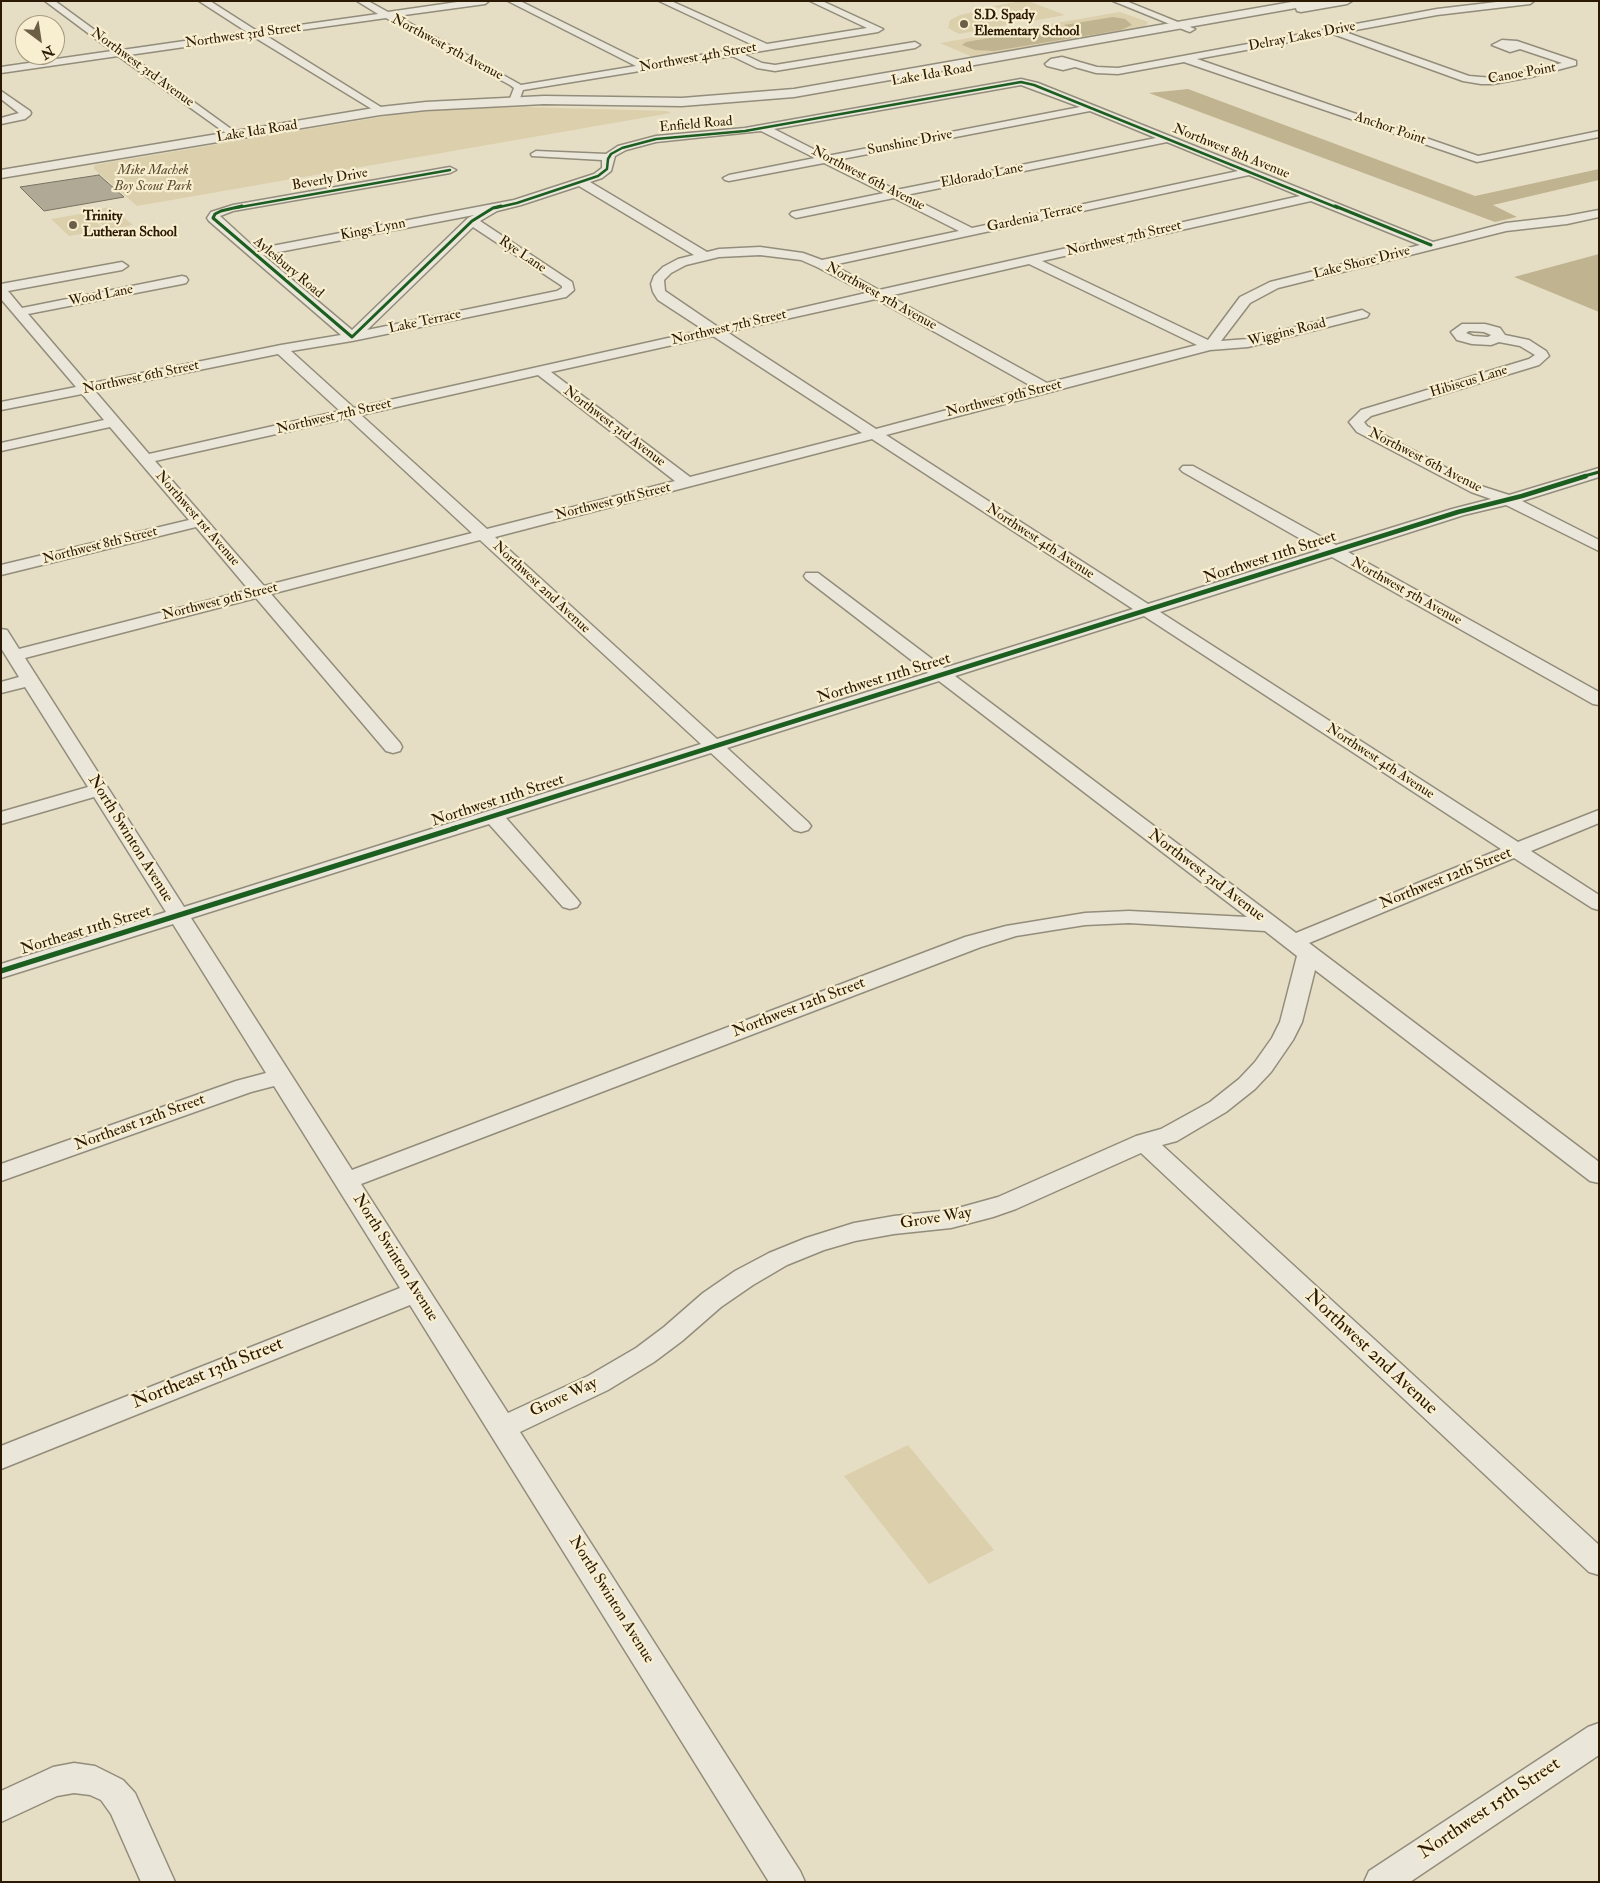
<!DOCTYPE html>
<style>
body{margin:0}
#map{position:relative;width:1600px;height:1883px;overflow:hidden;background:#e6dec4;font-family:"IM FELL Double Pica",serif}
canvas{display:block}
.frame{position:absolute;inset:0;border:2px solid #2b1903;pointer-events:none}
.north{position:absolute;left:15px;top:15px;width:50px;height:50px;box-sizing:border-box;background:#f8eed0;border:1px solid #a6997e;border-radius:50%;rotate:149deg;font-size:14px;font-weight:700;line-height:20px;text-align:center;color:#2b1903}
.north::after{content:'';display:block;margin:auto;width:18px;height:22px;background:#6c5e47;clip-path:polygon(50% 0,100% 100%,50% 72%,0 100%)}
</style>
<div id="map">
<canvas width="1600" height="1883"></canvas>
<div class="frame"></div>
<div class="north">N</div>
</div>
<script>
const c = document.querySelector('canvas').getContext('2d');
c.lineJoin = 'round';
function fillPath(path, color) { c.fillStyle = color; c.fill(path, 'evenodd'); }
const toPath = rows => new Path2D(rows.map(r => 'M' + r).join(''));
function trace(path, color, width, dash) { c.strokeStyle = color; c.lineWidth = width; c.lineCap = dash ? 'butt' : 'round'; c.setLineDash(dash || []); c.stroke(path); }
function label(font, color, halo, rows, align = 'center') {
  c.font = font + ' "IM FELL Double Pica",serif'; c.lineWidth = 4.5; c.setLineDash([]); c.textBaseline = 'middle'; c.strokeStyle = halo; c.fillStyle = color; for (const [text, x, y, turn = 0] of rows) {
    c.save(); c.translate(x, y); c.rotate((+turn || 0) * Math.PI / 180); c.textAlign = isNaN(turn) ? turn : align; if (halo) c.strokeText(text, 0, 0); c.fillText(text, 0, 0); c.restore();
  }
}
fillPath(toPath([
 [1022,1,1028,1,1065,15,1033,21,993,6],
 [978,11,1012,24,959,34,948,28,950,20,960,15],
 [1120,12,1148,22,1144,29,982,57,970,56,940,43],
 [527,107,667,111,671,113,137,206,94,169,94,165,393,115,453,109],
 [111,207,133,225,107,230,88,211],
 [86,213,105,230,69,236,51,219],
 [908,1445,994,1550,929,1584,844,1476]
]), '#dbcfac');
fillPath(toPath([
 [1113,17,1125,19,1132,25,1121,30,994,51,975,50,962,45,966,42,1025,32,1050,36,1070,35,1075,31,1064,25],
 [1188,89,1475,196,1599,169,1599,180,1493,205,1517,217,1495,222,1149,93],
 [1599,254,1599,312,1514,277]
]), '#c0b390');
const building = toPath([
 [99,175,124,197,44,211,20,187,99,175]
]);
fillPath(building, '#b0a996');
trace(building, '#787161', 1);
const minor = toPath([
 [45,1,55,1,122,50,247,32,199,1,210,1,257,31,378,14,357,1,368,1,388,12,464,1,489,1,485,4,397,16,521,85,636,66,508,1,520,1,647,64,755,46,659,1,671,1,767,44,867,28,810,1,822,1,883,29,878,32,743,54,762,63,775,65,915,42,920,45,915,48,775,71,757,68,732,56,523,90,519,101,514,104,509,101,514,88,510,85,386,18,265,35,384,109,385,111,384,113,380,114,254,37,129,55,238,134,239,136,238,138,234,139,118,56,1,73,1,67,112,51,45,1],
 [1113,1,1126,1,1195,29,1190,32,1187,31,1113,1],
 [1505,1,1534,1,1530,4,1437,15,1345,32,1469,76,1493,78,1562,63,1520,49,1510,52,1492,45,1502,40,1517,41,1576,61,1576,65,1531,77,1493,84,1481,84,1463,81,1333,34,1197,59,1478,156,1599,131,1599,137,1477,162,1184,62,1118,74,1096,73,1075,67,1063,70,1047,66,1045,64,1051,59,1062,57,1097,67,1118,68,1437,9,1505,1],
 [1021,79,1038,83,1433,242,1506,223,1567,216,1599,210,1599,217,1567,224,1506,231,1278,288,1250,303,1221,341,1248,339,1362,310,1369,314,1367,317,1248,347,1210,350,886,435,1148,604,1320,550,1183,472,1180,469,1183,466,1193,466,1336,545,1452,509,1491,499,1471,492,1357,432,1349,422,1361,410,1529,359,1535,355,1520,346,1499,342,1491,345,1472,344,1457,340,1451,332,1462,324,1485,324,1500,328,1505,335,1529,340,1546,351,1549,356,1539,365,1371,416,1364,422,1367,426,1481,486,1509,495,1599,468,1599,477,1522,501,1599,540,1599,551,1506,505,1464,515,1348,552,1599,692,1599,705,1593,704,1332,557,1160,612,1518,842,1599,810,1599,823,1531,851,1599,895,1599,910,1592,908,1514,858,1309,943,1599,1162,1599,1183,1590,1181,1315,970,1302,1022,1293,1040,1271,1072,1255,1089,1226,1112,1177,1141,1162,1145,1599,1545,1599,1575,1589,1572,1141,1153,1016,1209,993,1217,951,1228,894,1234,855,1241,824,1250,787,1265,753,1285,721,1307,682,1341,654,1362,608,1390,520,1432,800,1871,805,1882,769,1882,410,1305,1,1469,1,1446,400,1288,274,1086,251,1092,1,1181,1,1164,236,1081,266,1073,173,924,1,978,1,964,166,912,94,797,1,824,1,812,88,787,25,687,1,693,1,682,19,677,1,648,1,629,7,630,19,649,249,590,196,527,1,575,1,565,189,520,110,427,1,451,1,443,104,420,82,394,1,410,1,402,76,387,1,299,1,284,122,262,128,266,122,270,8,291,22,308,182,276,186,277,188,280,186,283,182,284,28,314,88,384,281,345,341,335,209,221,207,218,211,212,233,205,450,167,456,170,450,173,233,211,220,216,256,249,514,200,594,174,602,168,602,160,532,156,531,154,536,151,606,154,618,146,656,136,745,128,1021,79],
 [1021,85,1080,107,827,156,774,129,1021,85],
 [1090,111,1156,138,896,190,837,160,1090,111],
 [761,131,815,158,729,175,723,178,725,180,729,181,824,163,884,193,792,212,790,214,792,216,796,218,894,198,959,231,822,260,803,253,760,247,719,249,707,252,590,182,602,178,611,171,615,156,626,150,656,142,761,131],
 [1167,142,1238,171,972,228,906,195,1167,142],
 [1249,175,1300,196,879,290,833,265,1249,175],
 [579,186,694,255,678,259,663,267,654,276,651,284,653,292,658,300,704,330,354,408,291,351,352,341,566,297,574,290,572,282,480,221,497,211,521,205,579,186],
 [1311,201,1420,245,1270,282,1240,297,1208,340,1042,261,1311,201],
 [474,215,468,218,352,330,263,255,474,215],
 [473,227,562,286,562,288,557,291,367,330,473,227],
 [760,255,801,260,817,267,866,293,718,327,665,291,664,280,671,273,686,265,719,257,760,255],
 [1029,264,1197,345,1047,383,889,296,1029,264],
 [876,299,1033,387,876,429,727,332,876,299],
 [1469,331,1484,332,1491,335,1488,337,1473,336,1466,333,1469,331],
 [713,336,862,433,690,477,551,372,713,336],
 [278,354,340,411,149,454,95,391,278,354],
 [538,375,675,481,487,529,361,415,538,375],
 [348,418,472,533,264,586,155,461,348,418],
 [872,439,1133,609,944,668,818,573,806,573,804,576,806,579,928,673,717,739,495,537,872,439],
 [480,540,701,744,184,907,25,658,256,598,386,751,393,753,400,751,402,747,400,743,271,594,480,540],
 [1144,616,1501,849,1296,933,955,676,1144,616],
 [939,681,1247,917,1129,911,1085,913,1006,926,965,937,352,1170,191,918,489,824,563,907,570,909,577,907,580,903,577,899,506,818,711,753,794,830,801,832,808,830,811,826,808,822,727,748,939,681],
 [1129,923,1265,931,1297,956,1280,1022,1272,1038,1255,1062,1239,1079,1210,1102,1161,1129,1136,1136,998,1197,951,1210,894,1216,854,1223,806,1238,769,1253,735,1271,703,1293,664,1327,636,1348,588,1376,508,1413,361,1184,981,947,1016,936,1085,925,1129,923],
 [1,91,30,111,31,113,30,115,25,119,1,124,1,118,19,113,1,99,1,91],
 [1599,1723,1599,1755,1410,1882,1364,1882,1369,1871,1588,1727,1599,1723],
 [74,1763,95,1766,123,1780,135,1793,175,1882,141,1882,111,1814,101,1800,90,1795,74,1793,57,1796,1,1822,1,1791,53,1767,74,1763]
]);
const tertiary = toPath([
 [1297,1,1352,1,1347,4,1301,12,1297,11,1296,8,794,97,682,106,544,104,426,110,380,115,1,178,1,170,380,107,426,102,544,96,682,98,794,89,1297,1]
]);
trace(minor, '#928c7b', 3);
trace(tertiary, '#928c7b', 3);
fillPath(minor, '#eae6d9');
fillPath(tertiary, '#eae6d9');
trace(toPath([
 [235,208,450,170],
 [495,208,517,203,598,176,607,169,608,159,611,154,622,148,656,139,745,131,1021,82,1034,85,1338,208]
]), '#1b5e20', 2.5);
trace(toPath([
 [242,206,221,211,215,214,213,218,352,337,472,221,493,208,501,206],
 [1335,206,1431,245],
 [1581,477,1599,472]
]), '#1b5e20', 3);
trace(toPath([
 [452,829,1458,512,1522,496,1586,476]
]), '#1b5e20', 4.5);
trace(toPath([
 [1,971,456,828]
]), '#1b5e20', 5);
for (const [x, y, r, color] of [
 [964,24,5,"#6c5e47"],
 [73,225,5,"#6c5e47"]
]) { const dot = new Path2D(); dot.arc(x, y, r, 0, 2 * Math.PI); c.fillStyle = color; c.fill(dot); trace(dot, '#f8eed0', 2); }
label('bold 14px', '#2b1903', '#f8eed0', [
 ["S.D. Spady",974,16],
 ["Elementary School",974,32],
 ["Trinity",83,217],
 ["Lutheran School",83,233]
], 'left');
label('14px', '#2b1903', '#f8eed0', [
 ["Northwest 3rd Street",243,36,-8],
 ["Delray Lakes Drive",1302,37,-11],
 ["Northwest 5th Avenue",447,48,28],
 ["Northwest 4th Street",698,58,-10],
 ["Northwest 3rd Avenue",142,68,36],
 ["Canoe Point",1522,74,-10],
 ["Lake Ida Road",932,75,-10],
 ["Enfield Road",696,125,-5],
 ["Anchor Point",1390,129,19],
 ["Lake Ida Road",257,132,-9],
 ["Sunshine Drive",910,143,-11],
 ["Northwest 8th Avenue",1231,152,22],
 ["Eldorado Lane",982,176,-11],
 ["Northwest 6th Avenue",868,179,27],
 ["Beverly Drive",330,180,-10],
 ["Gardenia Terrace",1035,218,-12],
 ["Kings Lynn",373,230,-11],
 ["Northwest 7th Street",1124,239,-13],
 ["Rye Lane",522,255,34],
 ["Lake Shore Drive",1362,263,-14],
 ["Aylesbury Road",288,268,40],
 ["Wood Lane",101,296,-11],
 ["Northwest 5th Avenue",881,297,29],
 ["Lake Terrace",425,322,-12],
 ["Northwest 7th Street",729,328,-13],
 ["Wiggins Road",1287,333,-14],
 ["Northwest 6th Street",141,378,-12],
 ["Hibiscus Lane",1469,382,-17],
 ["Northwest 9th Street",1004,399,-14],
 ["Northwest 7th Street",334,417,-13],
 ["Northwest 3rd Avenue",614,427,37],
 ["Northwest 6th Avenue",1425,461,27],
 ["Northwest 9th Street",613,502,-14],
 ["Northwest 1st Avenue",197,519,49],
 ["Northwest 4th Avenue",1040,542,33],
 ["Northwest 8th Street",100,546,-14],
 ["Northwest 2nd Avenue",541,588,43],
 ["Northwest 5th Avenue",1406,592,29],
 ["Northwest 9th Street",220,602,-14],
 ["Northwest 4th Avenue",1380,762,33]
]);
label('italic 14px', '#5d4c30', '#f8eed0', [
 ["Mike Machek",153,171],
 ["Boy Scout Park",153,187]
]);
label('16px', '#2b1903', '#f8eed0', [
 ["Northwest 11th Street",1270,558,-18],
 ["Northwest 11th Street",884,679,-17],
 ["Northwest 11th Street",498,801,-18],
 ["North Swinton Avenue",130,839,58],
 ["Northwest 3rd Avenue",1206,876,37],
 ["Northwest 12th Street",1446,879,-22],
 ["Northeast 11th Street",86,931,-17],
 ["Northwest 12th Street",799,1008,-21],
 ["Northeast 12th Street",140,1123,-20],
 ["Grove Way",936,1219,-9],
 ["North Swinton Avenue",395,1258,58],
 ["Grove Way",564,1398,-25],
 ["North Swinton Avenue",611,1600,58]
]);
label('19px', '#2b1903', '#f8eed0', [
 ["Northwest 2nd Avenue",1371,1353,43],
 ["Northeast 13th Street",208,1374,-22],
 ["Northwest 15th Street",1490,1809,-34]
]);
</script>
